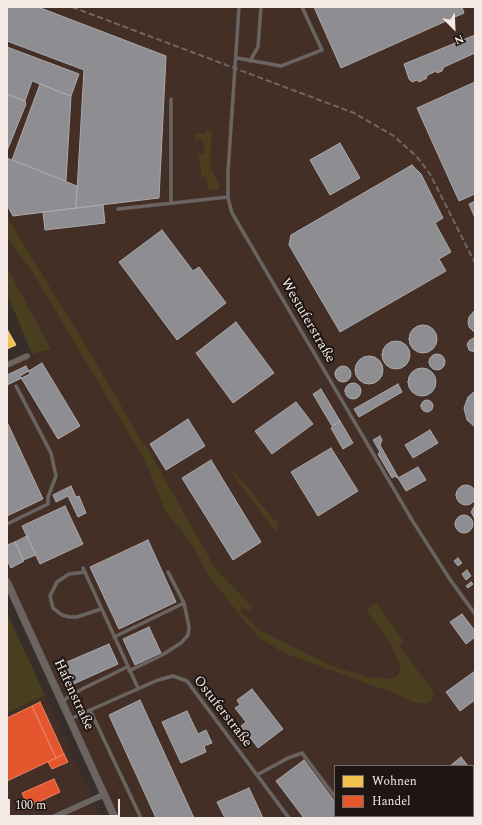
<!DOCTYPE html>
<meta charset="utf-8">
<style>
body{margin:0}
#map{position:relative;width:482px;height:825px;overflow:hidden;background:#372e2a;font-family:Spectral,serif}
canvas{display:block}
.frame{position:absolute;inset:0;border:8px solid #f5e9e5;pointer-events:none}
.legend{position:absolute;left:334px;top:765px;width:140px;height:52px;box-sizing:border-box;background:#1e1613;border:1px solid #746a67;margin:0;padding:5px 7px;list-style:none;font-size:12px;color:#f5e9e5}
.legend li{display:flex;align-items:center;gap:8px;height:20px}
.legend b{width:20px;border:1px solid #746a67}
.north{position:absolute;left:434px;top:8px;width:40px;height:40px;-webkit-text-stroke:3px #1e1613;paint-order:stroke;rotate:156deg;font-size:11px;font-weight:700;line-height:16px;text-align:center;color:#f5e9e5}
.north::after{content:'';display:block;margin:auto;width:14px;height:18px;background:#f5e9e5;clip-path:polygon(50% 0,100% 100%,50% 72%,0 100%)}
.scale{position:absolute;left:8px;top:799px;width:112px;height:18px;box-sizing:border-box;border:2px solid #f5e9e5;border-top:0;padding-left:5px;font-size:12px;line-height:14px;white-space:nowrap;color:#f5e9e5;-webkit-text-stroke:3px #1e1613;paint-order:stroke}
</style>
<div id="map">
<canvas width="482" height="825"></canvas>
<div class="frame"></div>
<ul class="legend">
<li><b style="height:11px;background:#f2c14e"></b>Wohnen</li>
<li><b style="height:11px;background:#e4572e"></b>Handel</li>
</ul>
<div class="north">N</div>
<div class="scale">100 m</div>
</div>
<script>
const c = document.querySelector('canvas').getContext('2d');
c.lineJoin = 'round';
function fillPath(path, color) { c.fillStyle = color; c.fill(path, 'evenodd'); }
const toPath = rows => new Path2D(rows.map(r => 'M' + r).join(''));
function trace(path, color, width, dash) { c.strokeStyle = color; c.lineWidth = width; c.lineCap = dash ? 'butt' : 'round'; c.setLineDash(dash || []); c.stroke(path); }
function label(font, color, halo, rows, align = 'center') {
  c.font = font + ' Spectral,serif'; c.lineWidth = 4; c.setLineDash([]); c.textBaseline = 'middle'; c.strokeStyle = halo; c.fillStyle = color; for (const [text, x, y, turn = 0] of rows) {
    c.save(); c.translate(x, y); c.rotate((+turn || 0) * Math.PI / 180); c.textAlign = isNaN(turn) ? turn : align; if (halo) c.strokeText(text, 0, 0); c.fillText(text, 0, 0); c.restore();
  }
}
fillPath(toPath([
 [7,7,236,7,234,72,237,73,240,7,475,7,475,818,119,818,7,579,7,366,32,354,51,349,7,267],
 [335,766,473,766,473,816,335,816],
 [45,695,101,818,7,818,7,713]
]), '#442f26');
fillPath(toPath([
 [206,131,212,131,210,166,219,185,219,190,209,190,206,177,202,177,198,154,205,153,202,140,195,141,195,133,205,134],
 [7,217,87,348,144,445,145,444,215,568,253,608,249,610,243,608,239,610,259,630,334,667,368,677,392,679,398,676,401,666,390,643,366,610,376,602,404,642,399,645,431,689,434,694,432,701,426,704,414,702,394,693,284,653,260,638,248,625,208,575,192,544,166,512,148,467,137,447,32,271,7,238],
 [7,267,8,269,51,349,32,354,7,294],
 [225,464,250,490,271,517,278,522,276,532],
 [7,613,45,695,7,713]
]), '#493e1d');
const homes = toPath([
 [7,329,16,345,7,349,7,329]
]);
fillPath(homes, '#f2c14e');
trace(homes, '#f3cd7b', 1);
const shops = toPath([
 [40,702,64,754,56,758,32,706,40,702],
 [32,706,56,758,7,781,7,718,32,706],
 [64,754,68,762,52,769,48,762,64,754],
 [54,779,60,792,28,807,22,793,54,779]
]);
fillPath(shops, '#e4572e');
trace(shops, '#e98365', 1);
const industry = toPath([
 [7,7,38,7,166,56,159,198,76,208,84,70,7,41,7,7],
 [314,7,462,7,464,13,341,68,314,7],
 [475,35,475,53,444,67,442,71,437,73,436,71,426,76,427,78,419,82,417,80,412,82,409,79,404,64,475,35],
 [7,47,79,74,71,96,32,81,25,101,7,94,7,47],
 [475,82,475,194,459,201,417,108,475,82],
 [40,84,71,96,66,181,12,160,40,84],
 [7,94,25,101,26,104,7,151,7,94],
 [340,143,360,178,330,195,310,160,340,143],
 [7,158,77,186,76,208,13,216,7,205,7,158],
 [412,165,421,174,443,218,435,223,451,252,439,259,446,271,340,332,289,245,291,235,412,165],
 [475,201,475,218,469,204,475,201],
 [103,205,105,223,45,230,43,212,103,205],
 [162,230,193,271,199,267,226,303,177,340,119,262,162,230],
 [475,310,475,333,469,327,468,322,469,317,475,310],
 [236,322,274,373,233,403,196,353,236,322],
 '409 339a14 14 0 1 1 28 0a14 14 0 1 1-28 0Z',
 [474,338,475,338,474,352,469,350,467,344,470,340,474,338],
 '382 355a14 14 0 1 1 28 0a14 14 0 1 1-28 0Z',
 '429 362a8 8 0 1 1 16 0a8 8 0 1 1-16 0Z',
 '355 370a14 14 0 1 1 28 0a14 14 0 1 1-28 0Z',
 [42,363,80,426,58,439,20,376,42,363],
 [26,366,30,374,7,385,7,375,26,366],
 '335 374a8 8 0 1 1 16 0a8 8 0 1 1-16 0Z',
 '408 382a14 14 0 1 1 28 0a14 14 0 1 1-28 0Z',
 '345 391a8 8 0 1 1 16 0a8 8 0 1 1-16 0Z',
 [398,384,402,392,359,417,354,409,398,384],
 [321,389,340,421,332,426,313,394,321,389],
 [475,391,475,427,467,420,464,408,468,397,475,391],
 '421 406a6 6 0 1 1 12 0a6 6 0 1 1-12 0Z',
 [296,402,313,424,272,454,255,431,296,402],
 [188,419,205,446,166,470,150,444,188,419],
 [340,421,353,443,343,449,331,428,340,421],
 [7,422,43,499,7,516,7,422],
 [430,430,438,443,413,458,405,445,430,430],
 [380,436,382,440,380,445,398,477,397,478,395,476,392,478,378,454,380,452,373,440,380,436],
 [331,448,358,491,318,516,291,472,331,448],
 [211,460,261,542,233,560,182,478,211,460],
 [418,467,426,480,406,491,398,478,418,467],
 '456 495a10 10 0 1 1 20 0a10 10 0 1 1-20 0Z',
 [71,486,76,497,79,496,86,513,78,517,68,496,56,502,53,495,71,486],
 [475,505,475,519,471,512,475,505],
 [65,506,83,544,40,564,22,526,65,506],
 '455 524a9 9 0 1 1 18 0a9 9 0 1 1-18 0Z',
 [27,536,36,555,23,560,15,542,27,536],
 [148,540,176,602,119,629,90,567,148,540],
 [15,542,24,561,11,568,7,560,7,545,15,542],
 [458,558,462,563,458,566,454,561,458,558],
 [467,570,471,576,466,580,462,574,467,570],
 [471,582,473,584,468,588,466,586,471,582],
 [462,614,475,631,475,637,466,644,450,622,462,614],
 [149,627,161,653,135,665,123,639,149,627],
 [109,644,118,664,69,686,60,665,109,644],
 [475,671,475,700,460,711,446,692,475,671],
 [252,689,283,729,258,748,241,726,246,722,235,708,240,705,237,700,252,689],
 [140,700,194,818,156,818,109,715,140,700],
 [187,711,198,734,206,730,212,743,204,746,206,752,181,763,162,722,187,711],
 [461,757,468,766,450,766,461,757],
 [304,760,335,802,335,816,345,816,347,818,304,818,276,781,304,760],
 [473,773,475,775,475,818,436,818,435,816,473,816,473,773],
 [249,788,263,818,225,818,217,802,249,788]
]);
fillPath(industry, '#8d8d92');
trace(industry, '#aca9ab', 1);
const service = toPath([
 [239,7,228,172,228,198,232,213,412,520,449,578,475,614],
 [237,58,281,66,322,50,302,7],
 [250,61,258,47,261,7],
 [171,203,171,99],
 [118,209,228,197],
 [7,524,48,504,48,497,56,476,51,453,16,386],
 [83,568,138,688],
 [85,572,69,574,57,582,50,596,53,608,62,615,69,617,77,617,101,609],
 [114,637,184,603],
 [129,671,162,655,181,643,188,635,189,627,184,603,168,572],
 [62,701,82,689,127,667],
 [90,710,141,818],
 [70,719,158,680,173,676,187,681,289,818],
 [257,775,288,758,302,753,335,797],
 [349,816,351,818]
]);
const minor = toPath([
 [7,365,27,356],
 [52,818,105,794]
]);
const tertiary = toPath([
 [7,582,115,818]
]);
trace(service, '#554d4a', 4);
trace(minor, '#554d4a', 6);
trace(tertiary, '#554d4a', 8);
trace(service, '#6b6460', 3);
trace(minor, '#6b6460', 5.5);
trace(tertiary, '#6b6460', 7);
trace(toPath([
 [72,7,354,113,394,136,417,157,430,174,475,263]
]), '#6e6764', 2, [6, 3]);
label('14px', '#f5e9e5', '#1e1613', [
 ["Westuferstraße",307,321,60],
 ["Hafenstraße",73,695,65],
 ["Ostuferstraße",222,712,52]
]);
</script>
